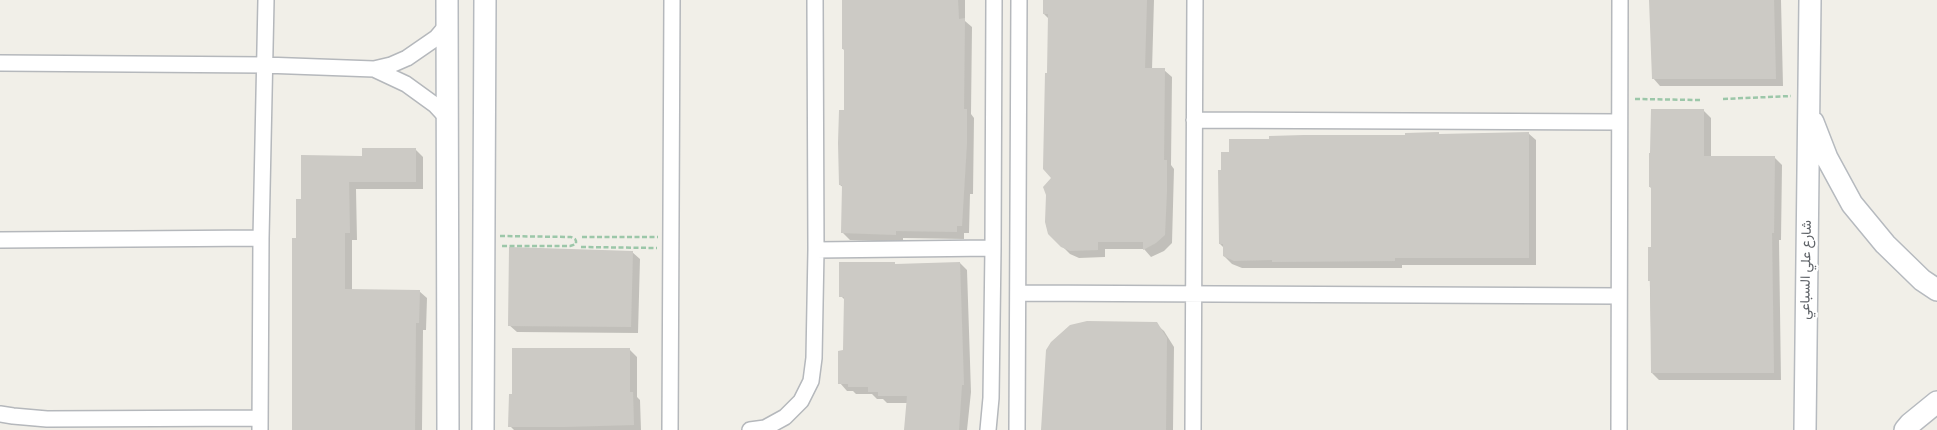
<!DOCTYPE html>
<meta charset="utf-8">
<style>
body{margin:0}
canvas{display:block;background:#f1efe8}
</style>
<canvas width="1937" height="430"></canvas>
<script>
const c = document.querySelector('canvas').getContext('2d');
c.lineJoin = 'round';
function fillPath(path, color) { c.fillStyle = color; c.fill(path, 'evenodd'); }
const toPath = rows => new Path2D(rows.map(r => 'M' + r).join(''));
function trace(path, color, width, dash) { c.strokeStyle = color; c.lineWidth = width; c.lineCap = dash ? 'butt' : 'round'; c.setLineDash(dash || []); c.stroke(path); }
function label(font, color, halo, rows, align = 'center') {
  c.font = font + ' "IBM Plex Sans",Vazirmatn,sans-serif'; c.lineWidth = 4.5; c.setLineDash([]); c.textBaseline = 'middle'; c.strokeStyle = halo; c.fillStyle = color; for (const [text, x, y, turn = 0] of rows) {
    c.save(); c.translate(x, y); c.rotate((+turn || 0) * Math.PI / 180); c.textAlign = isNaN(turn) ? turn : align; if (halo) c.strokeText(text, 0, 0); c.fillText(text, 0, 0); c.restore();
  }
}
fillPath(toPath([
 [844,0,965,0,965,21,972,27,971,114,974,118,973,194,970,194,969,233,964,233,964,239,903,238,903,242,850,240,843,233,844,188,840,185,845,111,845,51,843,49],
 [1044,0,1154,0,1152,70,1164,70,1172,77,1171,165,1174,169,1172,243,1164,251,1151,257,1144,249,1105,249,1105,257,1079,258,1070,254,1049,233,1052,178,1049,75,1049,19,1044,14],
 [1651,0,1781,0,1783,86,1660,86,1653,78],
 [1703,110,1711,118,1711,157,1774,157,1782,165,1781,240,1779,240,1781,380,1659,380,1652,373,1649,248,1652,248,1652,189,1650,187],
 [1528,133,1536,140,1536,265,1402,265,1402,268,1242,268,1232,264,1224,256,1224,248,1220,244,1222,171,1231,153,1271,140],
 [415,149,423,157,423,189,356,189,357,240,352,240,352,290,419,291,427,298,426,330,423,330,422,430,293,430,298,240,302,200,364,157],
 [632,252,640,259,638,333,517,332,509,325],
 [894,263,896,265,960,263,967,270,971,392,967,430,906,430,907,403,887,403,883,399,877,399,872,394,856,394,853,391,847,391,840,383,845,352,846,301,841,296],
 [1156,324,1164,331,1174,347,1173,430,1042,430],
 [630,350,637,357,637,397,640,400,641,430,514,430,510,426]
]), '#0003');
fillPath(toPath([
 [842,0,958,0,959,19,965,18,964,109,967,109,967,143,962,226,957,226,957,232,896,231,896,235,841,233,842,185,839,185,838,143,839,110,844,110,844,49,842,49],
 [1043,0,1147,0,1145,68,1165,68,1164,160,1167,160,1167,191,1165,235,1156,243,1143,250,1143,242,1098,242,1098,250,1070,251,1061,247,1048,234,1045,222,1046,195,1043,187,1051,178,1043,169,1045,73,1047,73,1048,14,1043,14],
 [1649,0,1774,0,1776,79,1652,79],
 [1651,109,1704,109,1704,156,1775,156,1774,233,1772,233,1774,373,1651,373,1650,281,1648,281,1648,247,1651,247,1651,187,1649,187,1649,153,1650,153],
 [1439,132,1439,134,1529,132,1529,258,1395,258,1395,261,1272,262,1272,260,1234,261,1223,256,1223,244,1219,244,1218,170,1221,170,1221,152,1229,152,1229,139,1269,139,1269,136,1304,135,1405,135,1405,133],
 [362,148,416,148,416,182,349,182,350,233,345,233,345,289,420,290,419,323,416,323,415,430,292,430,292,238,296,238,296,199,301,199,301,155,362,156],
 [509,247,633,251,631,327,508,326],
 [839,262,895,262,895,264,960,262,964,385,962,385,959,430,904,430,907,396,878,396,878,392,868,392,868,387,848,387,848,384,838,384,838,351,843,350,844,297,839,297],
 [1087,321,1157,322,1167,338,1166,430,1041,430,1046,350,1051,342,1070,325],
 [512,348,630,348,630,392,633,392,634,425,564,427,508,427,509,394,512,394]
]), '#cccac5');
const street = toPath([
 [0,63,264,65,374,69,391,65,407,58,436,38,447,25],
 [374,69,406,84,435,105,447,118],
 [1194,120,1619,122],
 [0,240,261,238],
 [816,250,993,248],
 [1018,293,1619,296],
 [0,414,13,416,47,419,260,418],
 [260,430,261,238,266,0],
 [670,430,672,0],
 [750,430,765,428,785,417,801,401,811,381,814,358,816,250,815,0],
 [988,430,991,398,993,248,994,0],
 [1017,430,1019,0],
 [1193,430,1195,0],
 [1619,430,1620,0]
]);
const secondary = toPath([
 [447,0,448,430],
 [1813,122,1827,158,1852,204,1885,244,1922,280,1937,290],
 [483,430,485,0],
 [1805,430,1810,0],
 [1905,430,1910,424,1937,402]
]);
trace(street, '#b5b8bc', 18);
trace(secondary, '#b6babf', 24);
trace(toPath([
 [1635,99,1700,100],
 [1723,99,1791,96],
 [500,236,571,237,575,239,576,241,576,244,570,246,501,246],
 [582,237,658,237],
 [581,247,657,248]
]), '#9cc7a9', 2.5, [5, 2.5]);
trace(street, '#fff', 15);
trace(secondary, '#fff', 21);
label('14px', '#5f6368', '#fff', [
 ["شارع علي السباعي",1806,270,-89]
]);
</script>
